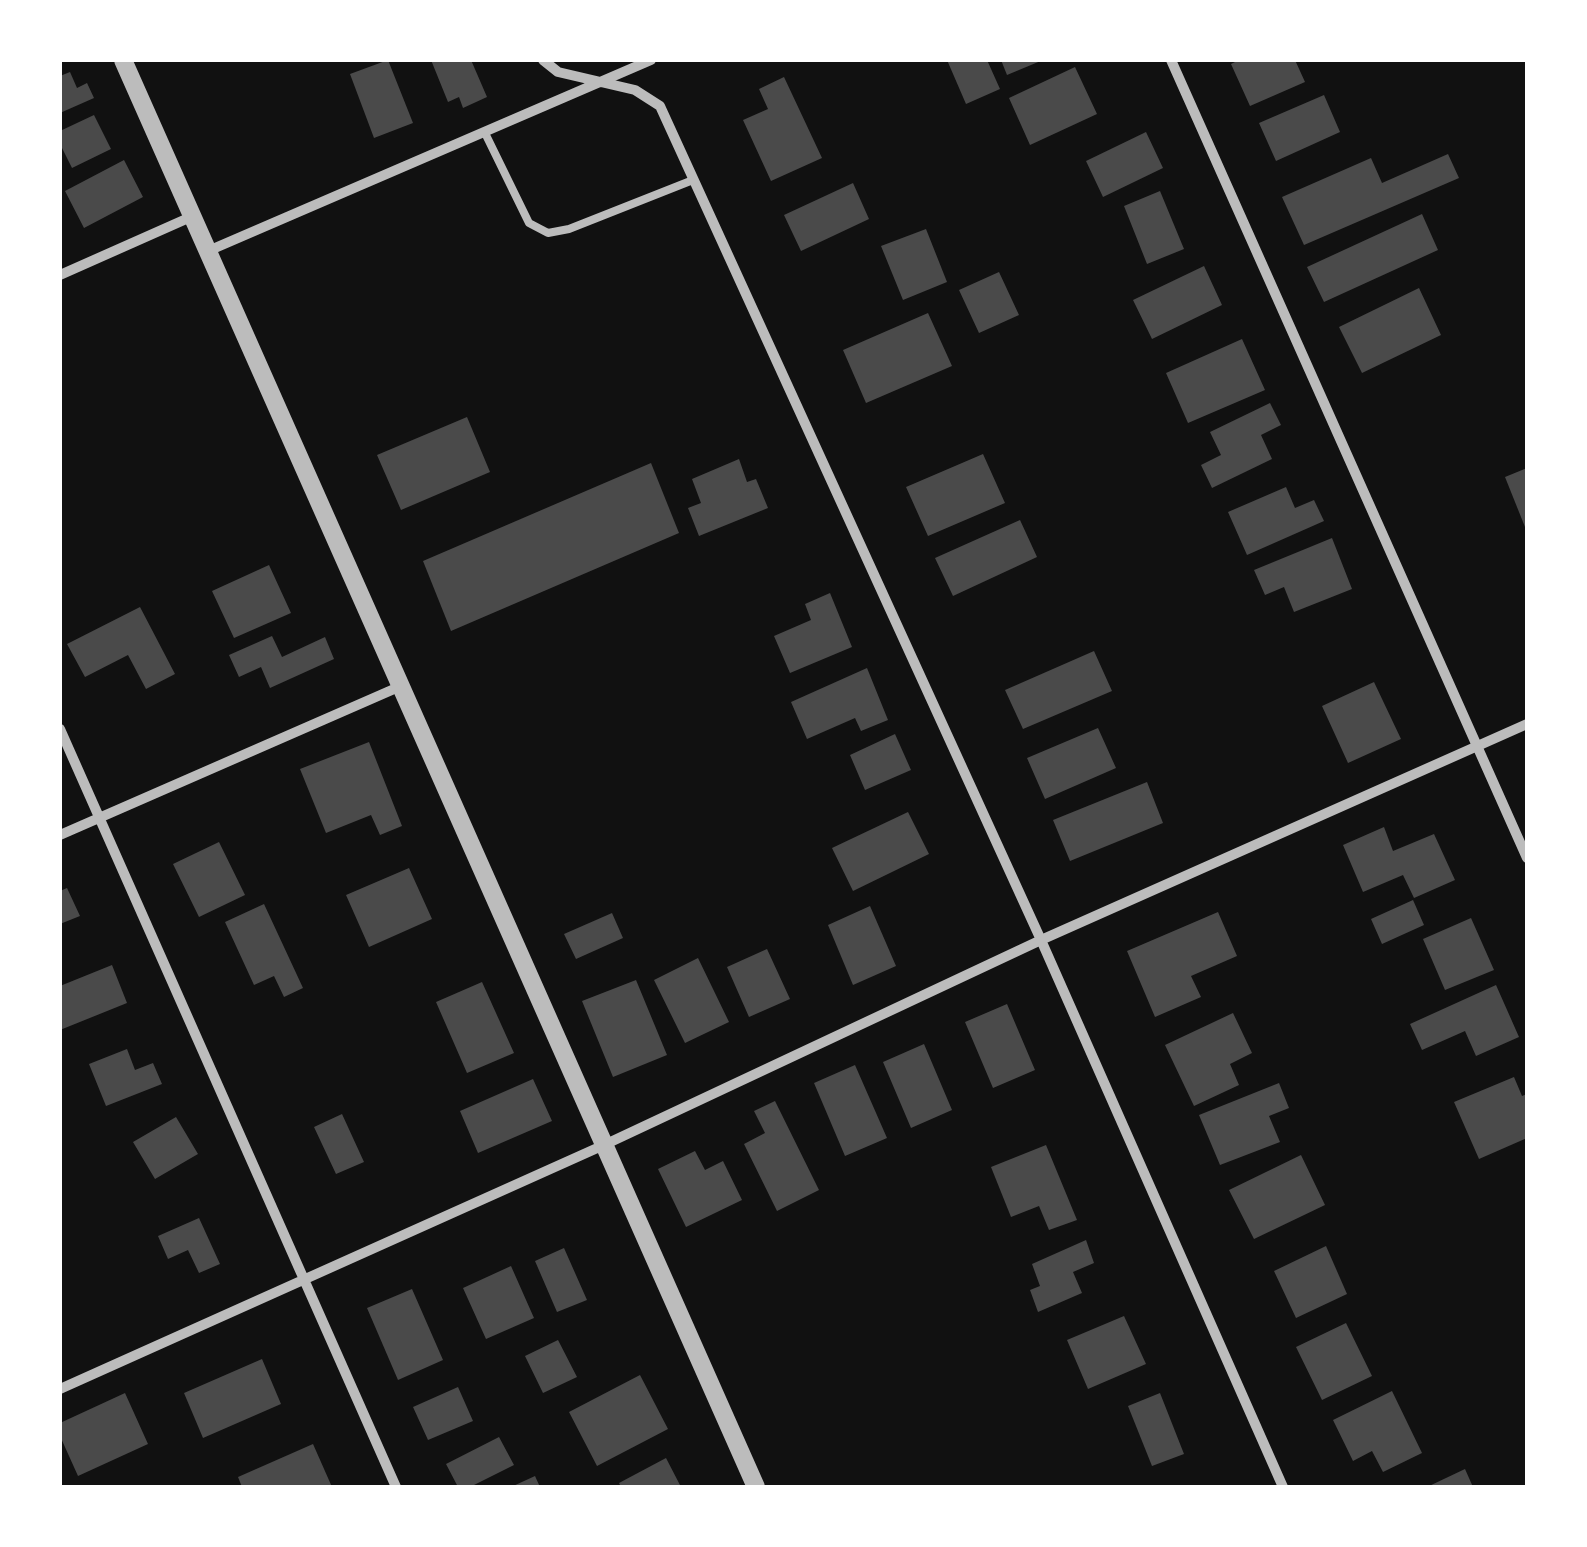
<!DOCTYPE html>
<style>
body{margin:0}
#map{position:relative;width:1587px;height:1547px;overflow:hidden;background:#111;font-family:Karla,sans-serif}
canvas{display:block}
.frame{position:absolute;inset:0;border:62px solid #fff;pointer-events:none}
</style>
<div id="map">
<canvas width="1587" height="1547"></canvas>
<div class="frame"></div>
</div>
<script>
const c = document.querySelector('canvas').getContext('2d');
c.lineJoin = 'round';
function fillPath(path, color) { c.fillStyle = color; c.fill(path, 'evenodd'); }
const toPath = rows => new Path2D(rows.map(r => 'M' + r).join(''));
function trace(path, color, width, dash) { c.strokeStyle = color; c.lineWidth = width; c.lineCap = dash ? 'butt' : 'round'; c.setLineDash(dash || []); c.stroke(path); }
fillPath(toPath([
 [388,60,413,123,374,138,350,74],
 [431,60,471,60,487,97,463,108,459,97,448,102],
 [947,60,987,60,1000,89,966,104],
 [1001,60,1043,60,1007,75],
 [1239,60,1295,60,1305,82,1250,106,1231,64],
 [1075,67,1097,114,1030,145,1009,98],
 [70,72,77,88,87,83,94,98,60,113,60,76],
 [784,77,822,158,771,181,743,120,768,109,759,89],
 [1324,95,1340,132,1276,161,1259,123],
 [94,115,111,149,72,168,60,144,60,131],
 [1146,132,1163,168,1103,197,1086,161],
 [1448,154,1459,178,1304,245,1282,197,1371,158,1382,183],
 [124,160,143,197,84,228,65,191],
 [853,183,869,219,801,251,784,215],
 [1160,191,1184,249,1147,264,1124,206],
 [1422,214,1438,250,1324,302,1307,267],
 [926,229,947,282,903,300,881,246],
 [1204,266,1222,305,1152,339,1133,300],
 [999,272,1019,315,979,333,959,290],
 [1419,288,1441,335,1362,373,1339,327],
 [928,313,952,366,866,403,843,350],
 [1242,339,1265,390,1188,423,1166,373],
 [1270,403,1281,425,1261,435,1272,459,1212,488,1201,465,1221,455,1210,432],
 [467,417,490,472,401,510,377,455],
 [983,454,1005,503,928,536,906,487],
 [739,459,747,482,756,479,768,508,699,536,688,508,701,503,692,479],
 [651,463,679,533,451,631,423,561],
 [1527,468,1527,532,1505,477],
 [1286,487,1295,508,1314,500,1324,521,1247,555,1228,512],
 [1020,520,1037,557,953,596,935,558],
 [1332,538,1352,589,1294,612,1284,587,1265,595,1254,570],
 [269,565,291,613,234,638,212,591],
 [830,593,852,647,790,673,774,636,811,620,805,604],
 [140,607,175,674,146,689,128,655,85,677,67,644],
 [272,636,282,657,325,637,334,659,270,688,261,667,239,677,229,655],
 [1094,651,1112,691,1023,729,1005,690],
 [867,668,888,720,861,731,855,718,807,739,791,702],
 [1374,682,1401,739,1348,763,1322,706],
 [1098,728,1116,768,1045,799,1027,758],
 [895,734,911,770,865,790,850,755],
 [369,742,402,826,380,835,371,815,326,833,300,769],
 [1147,782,1163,823,1070,861,1053,820],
 [908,812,929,854,853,891,832,848],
 [1384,827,1393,851,1434,834,1455,880,1414,898,1403,875,1363,892,1343,845],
 [219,842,245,895,199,917,173,864],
 [409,868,432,919,369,947,346,895],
 [67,888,80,916,60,924,60,891],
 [1413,900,1424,925,1382,944,1371,919],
 [264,904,303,988,284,997,274,976,254,985,225,922],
 [870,906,896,966,853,985,828,925],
 [1218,912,1237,956,1191,976,1201,997,1155,1017,1127,951],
 [612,913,623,938,576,959,564,934],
 [1471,918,1494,970,1445,990,1423,939],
 [767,949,790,999,749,1017,727,967],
 [698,958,729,1022,685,1043,654,980],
 [112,965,127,1003,60,1030,60,986],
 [636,980,667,1055,613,1077,582,1001],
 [482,982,514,1053,467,1073,436,1002],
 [1496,985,1519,1037,1476,1056,1465,1031,1422,1050,1410,1024],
 [1007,1004,1035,1070,993,1088,965,1022],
 [1233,1013,1252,1053,1230,1064,1239,1085,1194,1106,1165,1045],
 [924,1044,952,1110,911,1128,883,1062],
 [127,1049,135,1070,153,1063,162,1084,106,1106,89,1064],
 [855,1065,887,1138,845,1156,814,1083],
 [1514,1077,1522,1096,1527,1094,1527,1138,1479,1159,1454,1102],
 [533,1079,552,1121,478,1153,460,1111],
 [1279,1083,1289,1108,1269,1116,1280,1142,1220,1165,1199,1115],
 [775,1101,819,1190,777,1211,744,1144,765,1133,754,1111],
 [342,1114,364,1162,336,1174,314,1127],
 [176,1117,198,1154,155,1179,133,1142],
 [1046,1145,1077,1220,1049,1230,1039,1206,1011,1217,991,1167],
 [695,1151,705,1170,723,1161,742,1200,686,1227,658,1169],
 [1301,1155,1325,1205,1254,1239,1229,1190],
 [199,1218,220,1264,199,1273,188,1250,168,1259,158,1236],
 [1086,1240,1094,1263,1073,1272,1082,1293,1038,1312,1030,1290,1040,1286,1032,1264],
 [1326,1246,1347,1294,1296,1318,1274,1271],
 [564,1248,587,1300,557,1312,535,1261],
 [511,1266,534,1318,486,1339,463,1288],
 [412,1289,443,1360,398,1380,367,1308],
 [1124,1316,1146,1364,1088,1389,1067,1340],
 [1346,1323,1372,1376,1322,1400,1296,1347],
 [558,1340,577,1377,543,1393,525,1356],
 [262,1359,281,1404,203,1438,184,1393],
 [640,1375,668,1429,597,1466,569,1412],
 [458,1387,473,1421,428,1440,413,1407],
 [1392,1391,1422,1453,1383,1472,1372,1451,1353,1461,1333,1420],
 [125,1393,148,1444,78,1476,60,1436,60,1423],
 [1160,1393,1184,1454,1152,1466,1128,1406],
 [499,1437,514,1465,470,1487,458,1487,446,1464],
 [313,1444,332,1487,242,1487,238,1477],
 [666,1458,681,1487,621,1487,619,1483],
 [1465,1469,1473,1487,1427,1487],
 [535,1476,540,1487,511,1487]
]), '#4a4a4a');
trace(toPath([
 [485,133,529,223,548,233,569,229,693,180]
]), '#bcbcbc', 8);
trace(toPath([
 [543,60,558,72,635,90,660,106,1041,940,1283,1487],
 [1171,60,1527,858],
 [208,251,651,60],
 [60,275,193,216],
 [60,729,396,1487],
 [60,835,401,686],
 [60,1389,604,1145,1041,940,1527,724]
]), '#bcbcbc', 10);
trace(toPath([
 [123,60,756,1487]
]), '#bcbcbc', 18);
</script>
